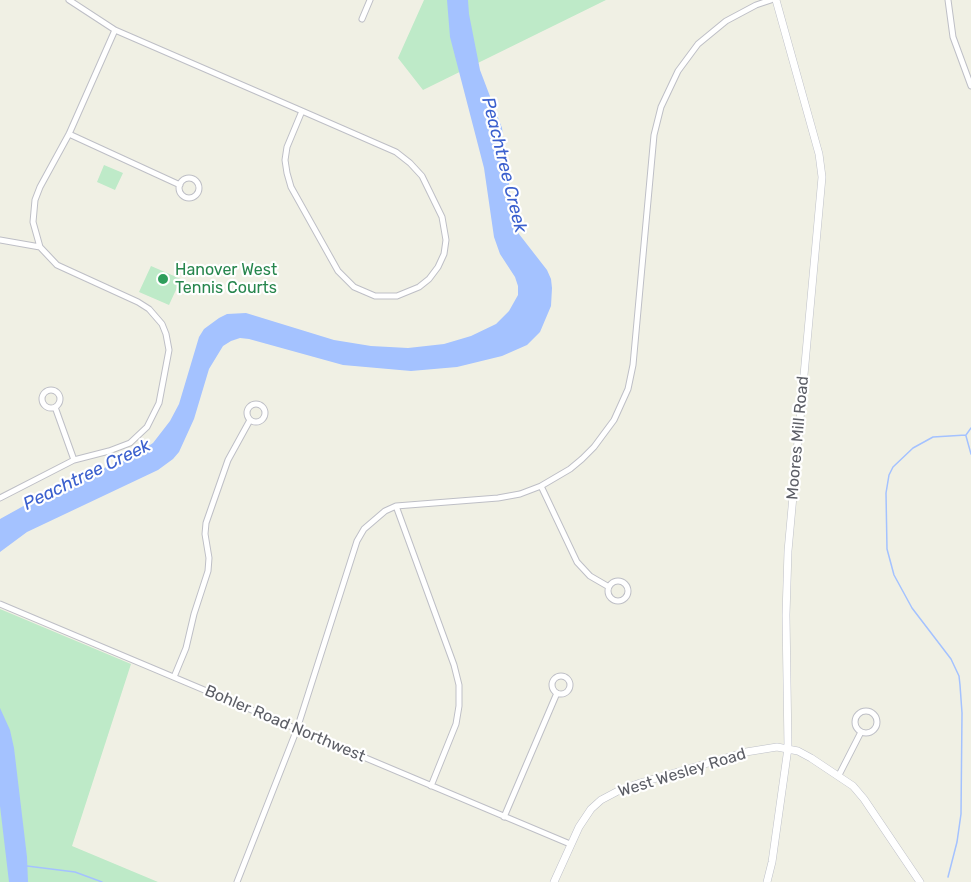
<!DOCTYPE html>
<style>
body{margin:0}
canvas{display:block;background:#f0f0e4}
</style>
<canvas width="971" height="882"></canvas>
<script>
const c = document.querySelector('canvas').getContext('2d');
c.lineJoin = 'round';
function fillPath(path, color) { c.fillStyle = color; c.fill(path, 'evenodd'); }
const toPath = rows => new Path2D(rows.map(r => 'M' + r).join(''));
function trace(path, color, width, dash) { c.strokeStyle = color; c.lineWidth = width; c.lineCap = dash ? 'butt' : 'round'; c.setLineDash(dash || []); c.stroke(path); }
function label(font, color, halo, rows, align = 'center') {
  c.font = font + ' Rubik,sans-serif'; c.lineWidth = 4.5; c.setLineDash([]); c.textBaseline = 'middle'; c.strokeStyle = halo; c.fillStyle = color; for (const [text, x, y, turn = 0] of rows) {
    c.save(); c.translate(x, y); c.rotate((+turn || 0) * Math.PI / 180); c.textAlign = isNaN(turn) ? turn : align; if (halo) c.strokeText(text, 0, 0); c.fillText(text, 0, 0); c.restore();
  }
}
fillPath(toPath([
 [424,0,606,0,423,90,398,58],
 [104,165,123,173,115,190,97,182],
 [151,266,181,279,169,305,139,292],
 [0,609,131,664,72,846,158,882,0,882]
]), '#beeac8');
fillPath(toPath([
 [447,0,468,0,469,14,480,70,502,128,513,216,519,234,547,270,551,279,552,288,551,306,540,332,527,345,502,356,457,367,411,371,343,365,249,339,240,338,231,341,223,346,209,369,194,419,179,452,173,459,158,470,27,532,0,552,0,519,65,483,130,458,153,443,170,421,179,404,199,337,204,329,219,318,227,314,246,313,334,340,371,346,408,348,444,344,471,336,496,324,509,311,518,295,518,286,515,277,500,254,494,237,484,168,450,37],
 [0,708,10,730,14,748,27,857,28,882,9,882,0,806]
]), '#a4c2ff');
trace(toPath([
 [966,436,971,454],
 [27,866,75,872,102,882],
 [948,877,957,842,961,814,962,713,960,685,959,676,951,659,912,608,894,575,887,549,886,493,889,475,893,467,913,448,933,437,966,435,971,428]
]), '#a4c2ff', 1.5);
const street = toPath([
 [69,0,115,30,302,111],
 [948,0,953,37,971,86],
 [362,19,370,0],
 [302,111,396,152,410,163,422,176,442,217,446,240,444,254,438,267,429,279,419,287,397,296,375,296,354,287,338,271,291,187,287,173,285,160,287,147,302,111],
 [69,134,180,185],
 '179 188a10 10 0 1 1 20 0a10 10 0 1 1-20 0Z',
 [0,240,40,247],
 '42 399a9 9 0 1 1 18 0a9 9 0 1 1-18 0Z',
 '247 413a9 9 0 1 1 18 0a9 9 0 1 1-18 0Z',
 [55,407,74,460],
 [541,486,577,562,590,576,609,587],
 [0,498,74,460,109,451,130,443,147,427,159,403,169,350,166,334,162,324,149,309,138,302,57,265,40,247,33,222,35,200,40,187,69,134,115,30],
 [396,506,454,665,459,685,459,706,456,724,431,786],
 '608 591a10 10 0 1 1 20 0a10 10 0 1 1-20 0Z',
 [0,604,570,844],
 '552 685a9 9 0 1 1 18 0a9 9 0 1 1-18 0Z',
 [174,677,186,648,194,614,208,571,209,558,205,534,206,523,228,460,250,420],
 '855 722a11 11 0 1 1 22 0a11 11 0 1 1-22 0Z',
 [839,775,861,732],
 [504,817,557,693],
 [237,882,297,729,357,541,364,529,385,511,396,506,498,498,520,494,541,486,570,469,582,459,594,447,614,420,628,389,633,365,654,135,661,107,678,71,698,44,726,21,756,5,771,0]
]);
const secondary = toPath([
 [554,882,579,827,591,809,601,800,618,791,640,783,746,752,777,747,798,751,811,758,853,786,864,799,920,882],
 [767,882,772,862,788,748,786,615,788,551,822,177,819,154,776,0]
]);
trace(street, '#bebfc6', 7);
trace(secondary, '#bec0c8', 8);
trace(street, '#fff', 5);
trace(secondary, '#fff', 7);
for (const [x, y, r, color] of [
 [163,279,6,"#2e9e5b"]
]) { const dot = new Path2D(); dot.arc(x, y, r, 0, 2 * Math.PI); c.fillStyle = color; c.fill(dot); trace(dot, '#fff', 2); }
label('16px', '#27864d', '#fff', [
 ["Hanover West",175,270],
 ["Tennis Courts",175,288]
], 'left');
label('16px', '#5c5e66', '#fff', [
 ["Moores Mill Road",798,438,-85],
 ["Bohler Road Northwest",285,724,23],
 ["West Wesley Road",682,773,-17]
]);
label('italic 18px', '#3b60ce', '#fff', [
 ["Peachtree Creek",504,165,76],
 ["Peachtree Creek",87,475,-26]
]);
</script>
